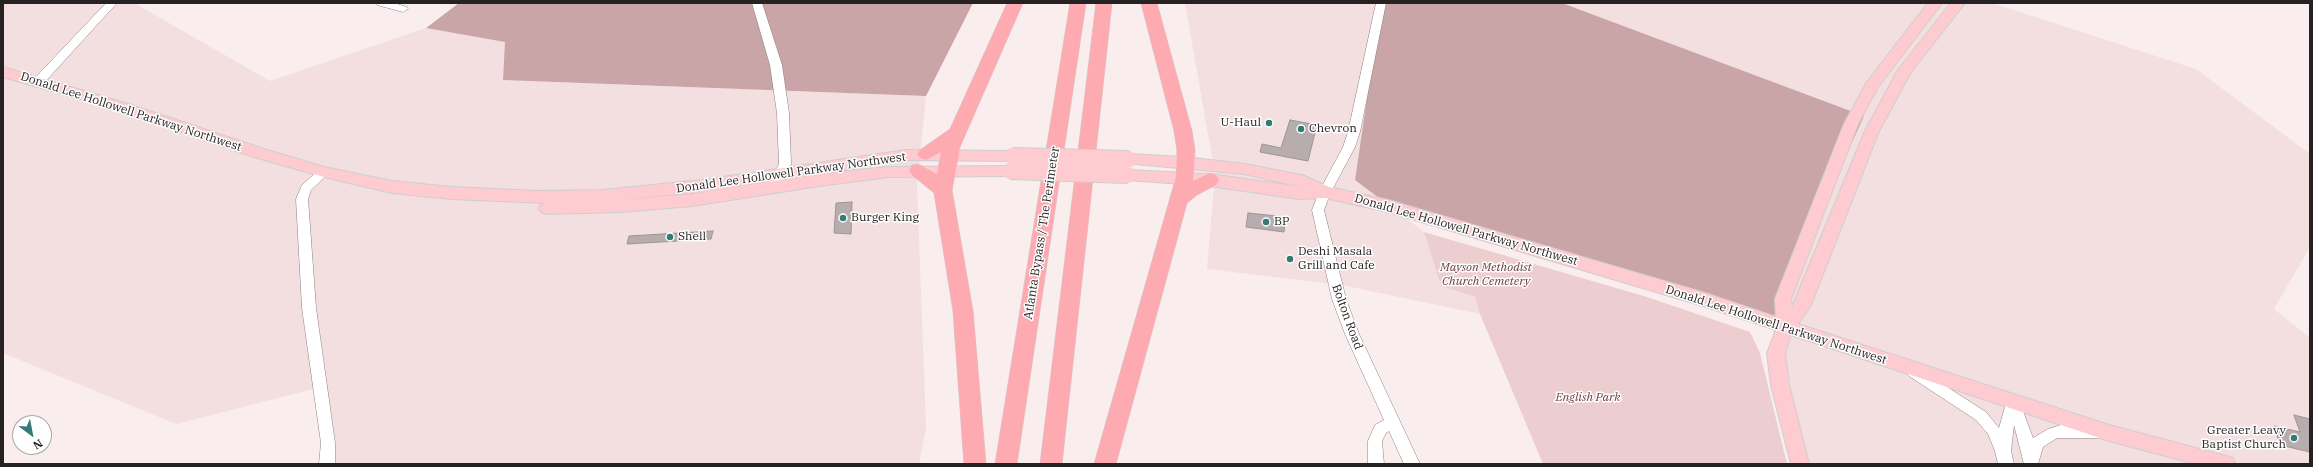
<!DOCTYPE html>
<style>
body{margin:0}
#map{position:relative;width:2313px;height:467px;overflow:hidden;background:#f9edee;font-family:"IBM Plex Serif",serif}
canvas{display:block}
.frame{position:absolute;inset:0;border:4px solid #262223;pointer-events:none}
.north{position:absolute;left:12px;top:415px;width:40px;height:40px;box-sizing:border-box;background:#fefefe;border:1px solid #a8a6a6;border-radius:50%;rotate:148deg;font-size:11px;font-weight:700;line-height:16px;text-align:center;color:#262223}
.north::after{content:'';display:block;margin:auto;width:14px;height:18px;background:#337b77;clip-path:polygon(50% 0,100% 100%,50% 72%,0 100%)}
</style>
<div id="map">
<canvas width="2313" height="467"></canvas>
<div class="frame"></div>
<div class="north">N</div>
</div>
<script>
const c = document.querySelector('canvas').getContext('2d');
c.lineJoin = 'round';
function fillPath(path, color) { c.fillStyle = color; c.fill(path, 'evenodd'); }
const toPath = rows => new Path2D(rows.map(r => 'M' + r).join(''));
function trace(path, color, width, dash) { c.strokeStyle = color; c.lineWidth = width; c.lineCap = dash ? 'butt' : 'round'; c.setLineDash(dash || []); c.stroke(path); }
function label(font, color, halo, rows, align = 'center') {
  c.font = font + ' "IBM Plex Serif",serif'; c.lineWidth = 3; c.setLineDash([]); c.textBaseline = 'middle'; c.strokeStyle = halo; c.fillStyle = color; for (const [text, x, y, turn = 0] of rows) {
    c.save(); c.translate(x, y); c.rotate((+turn || 0) * Math.PI / 180); c.textAlign = isNaN(turn) ? turn : align; if (halo) c.strokeText(text, 0, 0); c.fillText(text, 0, 0); c.restore();
  }
}
fillPath(toPath([
 [3,3,134,3,270,81,426,28,506,42,503,80,926,96,917,184,926,428,919,464,330,464,314,389,176,424,3,353],
 [1185,3,1384,3,1355,179,1424,232,1441,286,1475,297,1480,314,1342,285,1207,269,1215,174],
 [1562,3,1992,3,2196,69,2310,154,2310,247,2274,309,2310,338,2310,464,1802,464,1771,323,1864,116]
]), '#f3dfe0');
fillPath(toPath([
 [1424,232,1647,297,1750,332,1760,353,1787,464,1543,464,1480,314,1475,297,1441,286]
]), '#edced0');
fillPath(toPath([
 [459,3,973,3,926,96,503,80,505,42,426,28],
 [1384,3,1562,3,1864,116,1771,323,1399,213,1355,180,1376,38]
]), '#c9a5a7');
const building = toPath([
 [1290,120,1317,125,1308,161,1260,152,1262,144,1281,148,1290,120],
 [852,202,851,234,834,233,836,203,852,202],
 [1248,213,1286,217,1284,232,1246,227,1248,213],
 [713,231,711,239,627,244,629,236,713,231],
 [2294,415,2310,419,2310,452,2280,445,2274,426,2300,432,2294,415]
]);
fillPath(building, '#b8adae');
trace(building, '#9f9595', 1);
const minor = toPath([
 [106,3,117,3,43,84,35,84,33,81,35,78,106,3],
 [376,3,394,3,407,7,408,9,403,12,377,5,376,3],
 [752,3,762,3,782,65,789,113,791,164,780,186,776,187,770,183,779,164,777,113,770,65,752,3],
 [1376,3,1386,3,1360,132,1355,147,1331,192,1324,210,1346,299,1359,334,1420,464,1404,464,1389,431,1386,433,1382,441,1384,464,1368,464,1368,441,1375,425,1384,420,1345,334,1332,299,1312,210,1319,192,1343,147,1348,132,1376,3],
 [324,168,330,172,311,190,308,199,316,308,335,443,335,464,319,464,321,443,302,308,296,199,302,185,320,169,324,168],
 [1914,366,1986,412,1999,428,2006,403,2008,399,2013,397,2018,399,2020,403,2033,438,2048,429,2061,425,2099,426,2104,428,2106,432,2104,436,2099,438,2057,438,2043,447,2038,464,2024,464,2014,425,2011,451,2014,464,1998,464,1995,451,1988,434,1976,420,1909,376,1907,372,1909,368,1914,366]
]);
const major = toPath([
 [1928,3,1942,3,1878,87,1858,124,1791,299,1792,307,1865,131,1898,70,1951,3,1965,3,1911,72,1879,131,1811,305,1798,324,2109,425,2226,456,2233,458,2235,464,2196,464,2109,441,1791,335,1785,353,1789,385,1809,464,1791,464,1771,385,1767,353,1776,330,1703,306,1388,212,1325,198,1299,199,1210,186,1128,180,1123,179,1120,175,1123,171,1128,170,1210,174,1302,187,1244,174,1124,163,1121,159,1124,155,1129,154,1185,157,1244,164,1302,175,1329,187,1388,200,1705,293,1776,317,1775,299,1844,124,1867,82,1928,3],
 [3,67,125,103,264,149,324,167,392,181,451,187,540,191,603,190,702,180,906,150,1012,151,1017,152,1020,156,1017,160,1012,161,906,160,702,192,615,200,692,194,819,174,888,167,1010,166,1015,167,1018,171,1015,175,1010,176,888,177,819,186,692,206,621,212,547,214,541,212,539,208,541,204,546,203,451,199,392,193,324,177,254,157,115,109,3,77,3,67]
]);
const highway = toPath([
 [1007,3,1023,3,960,147,952,190,973,311,986,464,964,464,953,311,934,193,912,175,909,170,912,165,918,164,937,174,941,152,926,160,920,158,917,154,920,150,950,129,1007,3],
 [1070,3,1086,3,1017,464,995,464,1070,3],
 [1096,3,1112,3,1062,464,1040,464,1096,3],
 [1141,3,1157,3,1192,131,1195,150,1193,181,1210,173,1216,175,1219,180,1216,185,1197,195,1187,203,1116,464,1094,464,1176,177,1177,150,1174,131,1141,3]
]);
trace(minor, '#8d8384', 1);
trace(major, '#cfcecf', 2);
trace(highway, '#cfcecf', 1);
fillPath(minor, '#fff');
fillPath(major, '#feccd0');
fillPath(highway, '#feaab1');
const majorBridge = toPath([
 [1012,156,1129,159],
 [1010,171,1128,175]
]);
trace(majorBridge, '#cfcecf', 18, []);
trace(majorBridge, '#feccd0', 16);
for (const [x, y, r, color] of [
 [1269,123,4,"#337b77"],
 [1301,129,4,"#337b77"],
 [843,218,4,"#337b77"],
 [1266,222,4,"#337b77"],
 [670,237,4,"#337b77"],
 [1290,259,4,"#337b77"],
 [2294,438,4,"#337b77"]
]) { const dot = new Path2D(); dot.arc(x, y, r, 0, 2 * Math.PI); c.fillStyle = color; c.fill(dot); trace(dot, '#fefefe', 1.5); }
label('12px', '#262223', '#fefefe', [
 ["Donald Lee Hollowell Parkway Northwest",131,112,18],
 ["Donald Lee Hollowell Parkway Northwest",791,173,-8],
 ["Donald Lee Hollowell Parkway Northwest",1466,230,16],
 ["Atlanta Bypass / The Perimeter",1042,233,-81],
 ["Bolton Road",1347,317,70],
 ["Donald Lee Hollowell Parkway Northwest",1776,325,18]
]);
label('12px', '#262223', '#fefefe', [
 ["U-Haul",1261,123,"right"],
 ["Chevron",1309,129],
 ["Burger King",851,218],
 ["BP",1274,222],
 ["Shell",678,237],
 ["Deshi Masala",1298,252],
 ["Grill and Cafe",1298,266],
 ["Greater Leavy",2286,431,"right"],
 ["Baptist Church",2286,445,"right"]
], 'left');
label('italic 12px', '#6e3a3f', '#fefefe', [
 ["Mayson Methodist",1486,268],
 ["Church Cemetery",1486,282],
 ["English Park",1588,398]
]);
</script>
